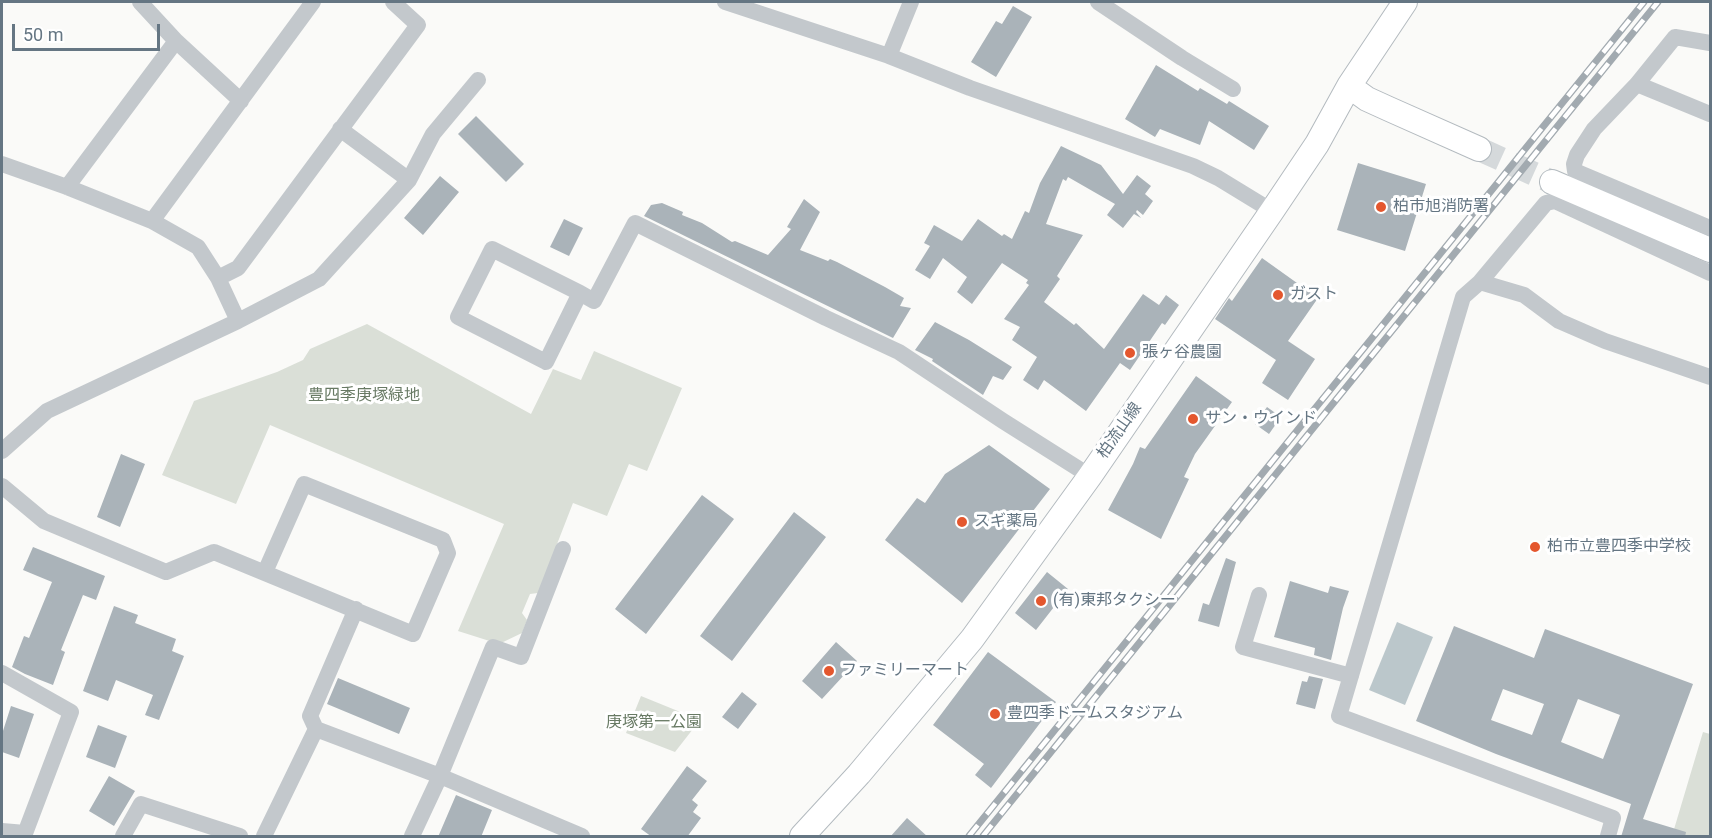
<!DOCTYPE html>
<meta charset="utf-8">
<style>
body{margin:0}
#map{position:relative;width:1712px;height:838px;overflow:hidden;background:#fafaf8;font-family:Roboto,sans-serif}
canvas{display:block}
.frame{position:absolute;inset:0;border:3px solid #657683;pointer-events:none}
.scale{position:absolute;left:12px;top:24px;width:148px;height:27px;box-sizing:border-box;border:3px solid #657683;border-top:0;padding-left:8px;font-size:18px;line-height:21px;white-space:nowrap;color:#657683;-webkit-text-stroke:4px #fff;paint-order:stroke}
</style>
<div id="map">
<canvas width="1712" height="838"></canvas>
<div class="frame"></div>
<div class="scale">50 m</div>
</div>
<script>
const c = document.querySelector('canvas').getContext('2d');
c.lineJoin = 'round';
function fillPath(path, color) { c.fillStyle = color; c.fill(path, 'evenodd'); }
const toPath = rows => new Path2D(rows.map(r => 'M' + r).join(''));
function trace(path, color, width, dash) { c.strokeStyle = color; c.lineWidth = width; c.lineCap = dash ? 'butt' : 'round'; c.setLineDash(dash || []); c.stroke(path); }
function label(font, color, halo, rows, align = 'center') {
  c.font = font + ' Roboto,"Noto Sans JP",sans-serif'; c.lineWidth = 6; c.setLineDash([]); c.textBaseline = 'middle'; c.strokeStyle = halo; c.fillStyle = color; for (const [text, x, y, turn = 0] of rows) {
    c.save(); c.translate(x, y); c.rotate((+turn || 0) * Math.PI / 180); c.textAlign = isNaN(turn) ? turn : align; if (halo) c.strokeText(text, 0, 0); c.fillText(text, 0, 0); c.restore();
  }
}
fillPath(toPath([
 [367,324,531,414,553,369,581,380,594,351,682,388,647,471,629,464,607,516,573,503,538,593,530,594,522,613,527,620,522,633,499,644,458,631,504,524,270,425,236,504,162,475,194,401,277,372,303,360,310,349],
 [641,696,700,720,675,752,626,733],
 [1703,732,1710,734,1710,836,1672,836]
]), '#dadfd7');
fillPath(toPath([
 [1397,622,1433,637,1405,705,1369,690]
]), '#bbc7cb');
fillPath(toPath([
 [1013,6,1032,17,996,77,971,62,996,21,1002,24],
 [1156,65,1198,91,1200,88,1227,104,1229,101,1269,126,1254,150,1209,121,1200,145,1160,129,1155,137,1125,119],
 [476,116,524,164,506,182,458,134],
 [1061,146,1101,165,1123,194,1137,175,1151,186,1145,194,1153,201,1143,215,1137,210,1136,212,1141,218,1134,214,1123,228,1107,215,1115,204,1068,177,1066,181,1063,179,1046,224,1083,235,1057,276,1060,279,1044,302,1074,325,1076,323,1104,349,1143,294,1159,305,1166,295,1179,305,1165,325,1162,323,1130,370,1120,363,1086,411,1044,380,1038,390,1023,380,1037,357,1012,340,1020,327,1004,319,1029,285,1026,283,1028,280,1002,263,972,304,957,292,967,277,943,258,930,279,915,270,930,246,924,243,934,225,962,241,978,219,1002,236,1004,234,1012,239,1025,211,1029,213,1040,183],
 [1358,163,1426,184,1405,251,1337,230],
 [440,176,459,192,423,235,404,218],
 [804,199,820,212,800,250,828,261,830,259,837,262,885,287,904,298,900,306,911,308,893,338,644,216,651,205,662,203,683,212,682,215,702,223,732,242,735,241,768,255,791,229,787,227],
 [564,219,583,228,569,256,550,247],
 [1262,258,1318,298,1288,341,1315,359,1288,400,1262,383,1276,360,1215,319,1229,298,1232,301],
 [935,322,969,340,1012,367,1003,380,993,376,983,395,932,361,933,359,915,350],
 [1196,376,1232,402,1195,454,1184,477,1189,479,1161,539,1108,510,1133,464,1140,447,1145,449],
 [1267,407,1281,417,1269,434,1255,424],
 [989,445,1050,489,962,603,885,540,917,498,925,503,945,474],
 [121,454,145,464,120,527,97,517],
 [702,495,734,519,646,634,615,609],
 [794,512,826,537,732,661,700,636],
 [33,547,105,576,96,600,83,595,61,650,65,652,53,685,25,674,12,667,24,636,29,638,52,582,23,570],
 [1226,558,1236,562,1219,627,1198,621,1203,603,1209,605],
 [1047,572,1068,589,1036,630,1015,613],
 [1290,581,1328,593,1330,586,1349,591,1343,608,1331,660,1314,655,1315,648,1274,637],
 [114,606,138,615,135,623,176,639,172,651,184,656,159,720,145,715,153,695,116,680,108,701,83,691],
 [1454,626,1534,658,1545,629,1693,684,1643,819,1686,832,1685,837,1621,837,1631,804,1496,754,1416,721],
 [1503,689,1544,704,1532,735,1491,720],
 [1578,699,1620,715,1603,759,1561,742],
 [836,642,857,661,822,699,802,681],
 [988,652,1056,702,991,788,975,775,984,764,933,725],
 [1309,676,1323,679,1315,709,1296,704,1302,681,1307,682],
 [338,678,410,708,399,734,327,704],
 [742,692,757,704,738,729,722,717],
 [11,706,34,714,19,758,2,752,2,734],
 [98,725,127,736,115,768,86,757],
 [687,766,707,781,692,800,698,805,693,812,701,818,687,837,652,837,641,829],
 [109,776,135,791,114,826,89,811],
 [456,795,492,810,481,837,438,837],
 [907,818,928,837,890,837]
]), '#aab3b9');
trace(toPath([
 [1479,149,1552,182]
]), '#d5d9db', 24, [24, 12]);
const secondary = toPath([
 [1349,86,1367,99,1389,109,1479,149],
 [1552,182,1710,250],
 [802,836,859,774,972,639,1090,476,1272,211,1317,144,1349,86,1405,2]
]);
trace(secondary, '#b3babf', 26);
trace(toPath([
 [140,2,176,41],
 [725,2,889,56,970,88,1193,166,1218,178,1272,211],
 [1098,2,1182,58,1233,89],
 [1710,43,1675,37,1637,84,1594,129,1577,155,1574,164,1575,171,1710,228],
 [889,56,911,2],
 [1637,84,1710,114],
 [340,129,409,180],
 [2,164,67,187,152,221,198,247,218,278,238,321],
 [67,187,176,41,241,101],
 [152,221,313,2],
 [218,278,238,268,418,25,393,2],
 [1480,282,1546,203,1555,201,1710,273],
 [580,293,546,362,458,317,492,249,580,293,594,301,635,223,826,318,899,352,1003,421,1090,476],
 [2,451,47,411,238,321,319,279,409,180,433,134,478,80],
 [2,486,44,521,166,572,214,552,413,634,448,553,443,540,304,484,265,572],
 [1259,595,1243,647,1351,676],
 [2,673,71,712,24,836],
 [316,729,310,716,356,609],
 [2,831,25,833],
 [123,836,141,804,240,836],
 [264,836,316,729,440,776,582,836],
 [412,836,440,776,493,647,521,657,563,549],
 [1608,836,1613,818,1339,716,1463,297,1480,282,1524,295,1559,321,1605,341,1710,377]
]), '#c3c8cc', 16);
trace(secondary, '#fff', 24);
const rail = toPath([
 [969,836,1644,2],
 [983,836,1658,2]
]);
trace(rail, '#a2aab0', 7);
trace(rail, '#fff', 4.5, [14]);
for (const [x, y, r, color] of [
 [1381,207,6,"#e4572e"],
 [1278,295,6,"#e4572e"],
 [1130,353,6,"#e4572e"],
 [1193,419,6,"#e4572e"],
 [962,522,6,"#e4572e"],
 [1535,547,6,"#e4572e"],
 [1041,601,6,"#e4572e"],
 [829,671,6,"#e4572e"],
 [995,714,6,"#e4572e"]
]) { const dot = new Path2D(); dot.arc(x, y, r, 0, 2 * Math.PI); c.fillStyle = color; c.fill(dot); trace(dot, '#fff', 2); }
label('16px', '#657683', '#fff', [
 ["柏市旭消防署",1393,207],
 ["ガスト",1290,295],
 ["張ヶ谷農園",1142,353],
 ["サン・ウインド",1205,419],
 ["スギ薬局",974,522],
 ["柏市立豊四季中学校",1547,547],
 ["(有)東邦タクシー",1053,601],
 ["ファミリーマート",841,671],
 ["豊四季ドームスタジアム",1007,714]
], 'left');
label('16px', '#687a64', '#fff', [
 ["豊四季庚塚緑地",364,396],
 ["庚塚第一公園",654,723]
]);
label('16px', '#657683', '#fff', [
 ["柏流山線",1120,431,-55]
]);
</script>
